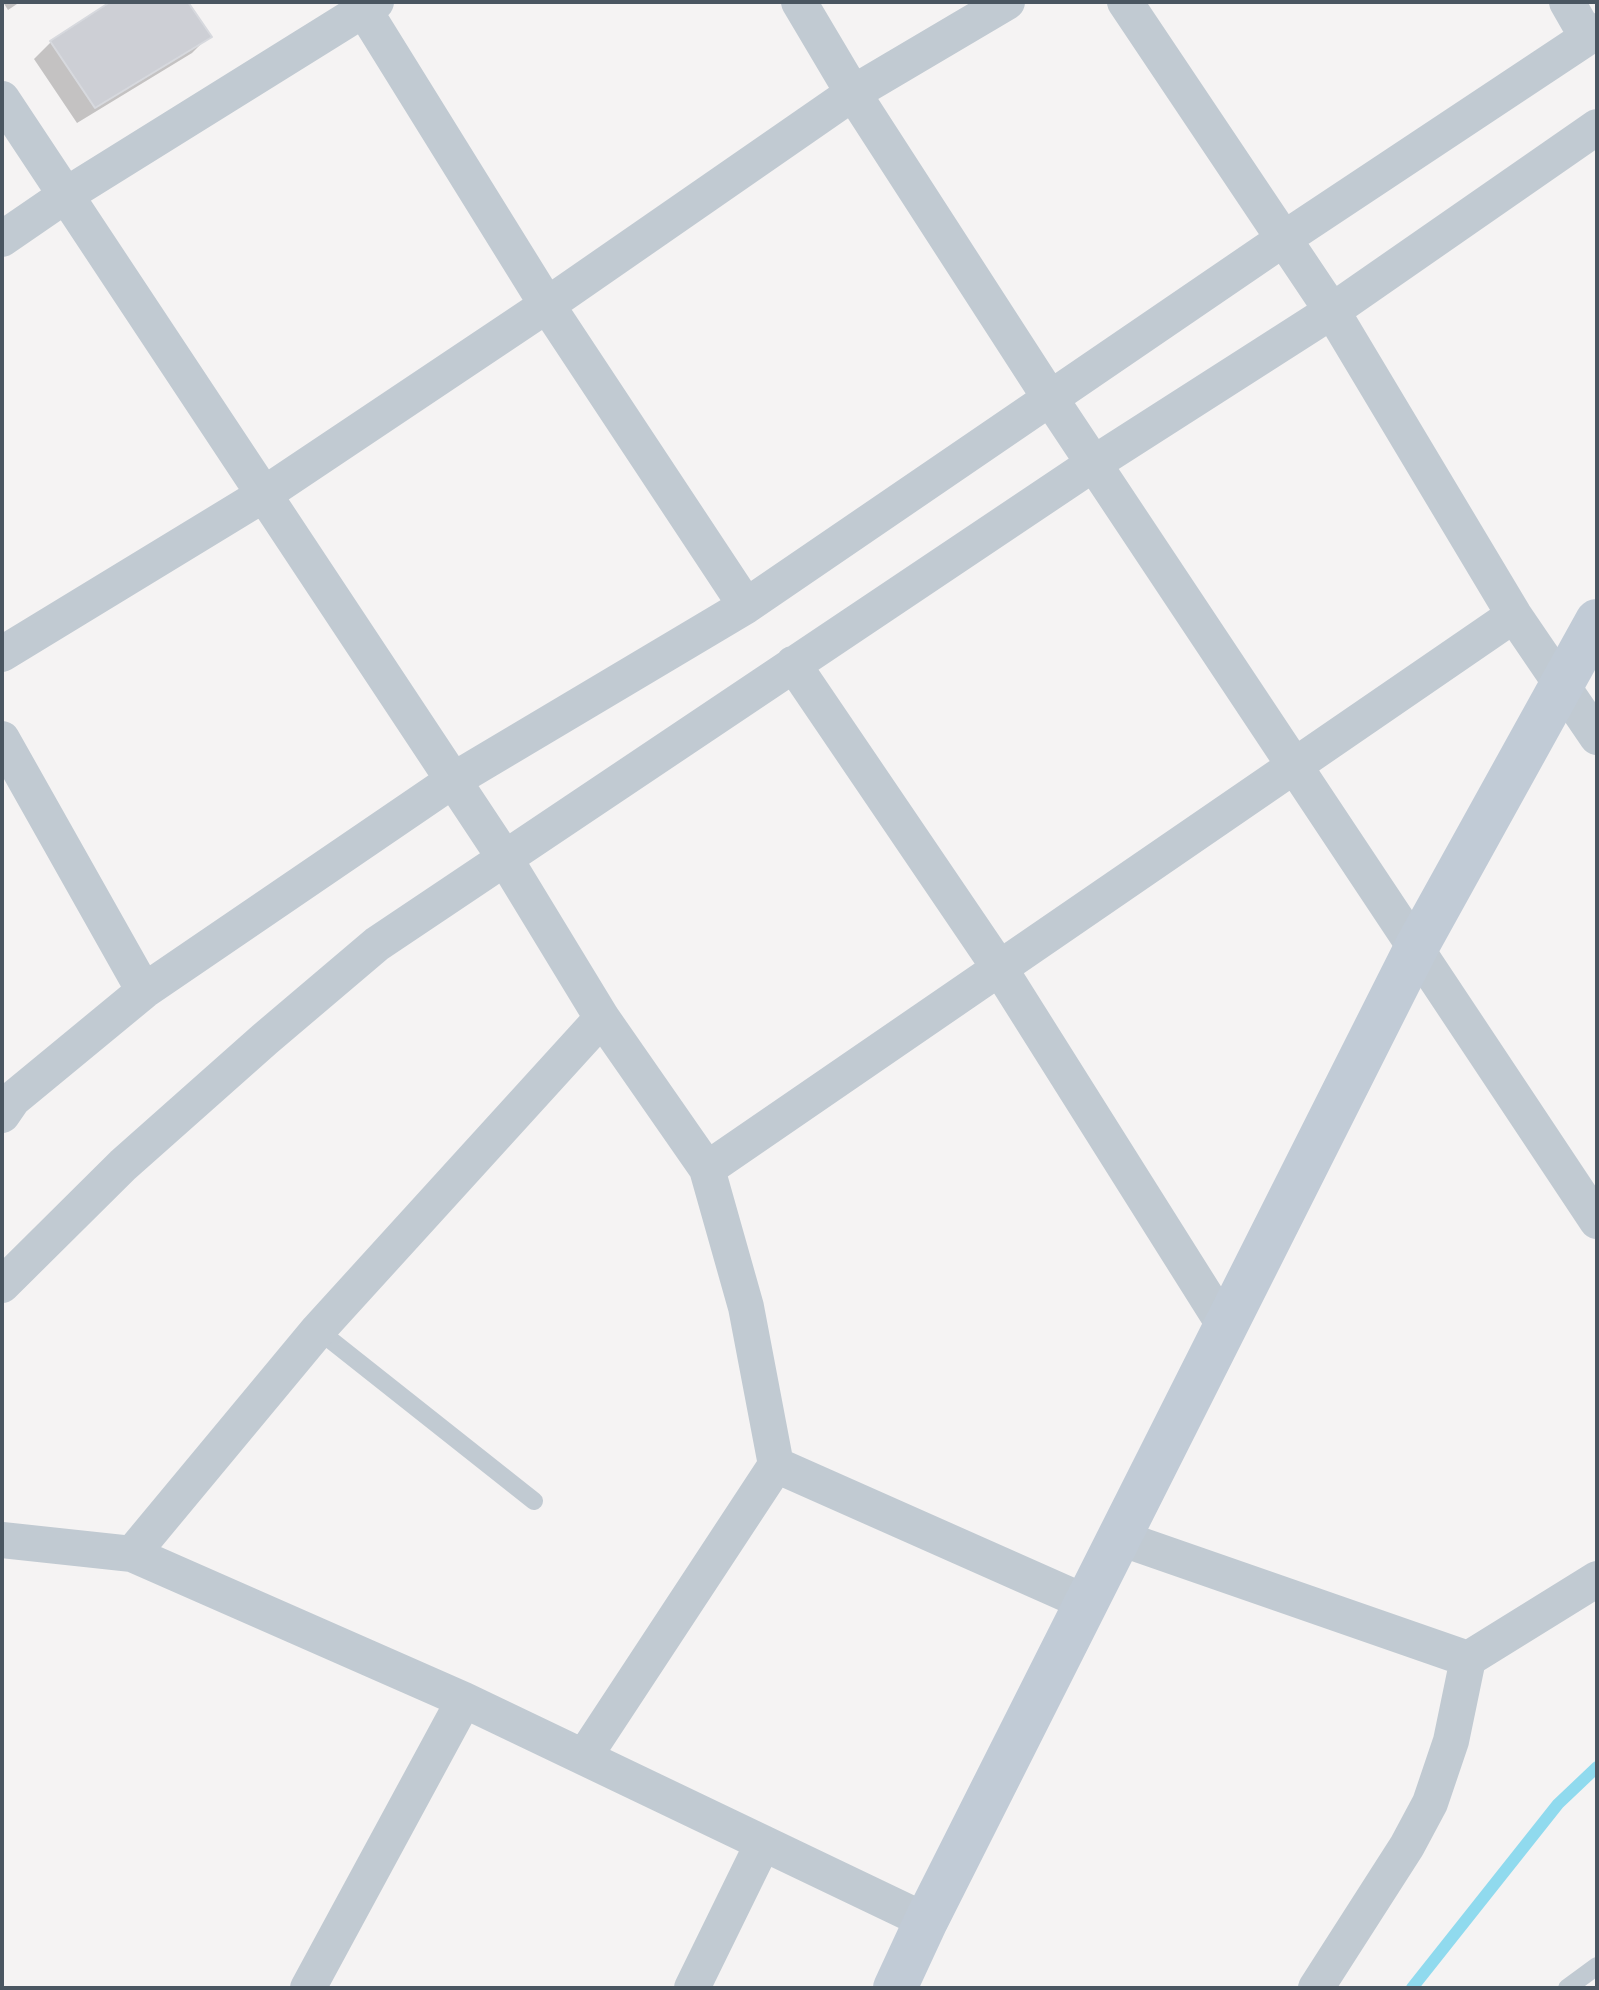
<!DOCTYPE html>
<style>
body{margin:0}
#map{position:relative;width:1599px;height:1990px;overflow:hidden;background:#f5f3f3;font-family:Roboto,sans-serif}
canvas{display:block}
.frame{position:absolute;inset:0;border:4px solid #4a5661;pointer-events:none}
</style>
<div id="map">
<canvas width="1599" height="1990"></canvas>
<div class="frame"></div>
</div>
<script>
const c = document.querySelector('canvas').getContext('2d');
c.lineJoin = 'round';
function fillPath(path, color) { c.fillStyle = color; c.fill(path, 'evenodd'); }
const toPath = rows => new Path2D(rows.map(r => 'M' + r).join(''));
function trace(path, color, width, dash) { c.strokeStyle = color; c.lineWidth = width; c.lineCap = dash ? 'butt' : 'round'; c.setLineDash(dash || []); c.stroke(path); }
fillPath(toPath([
 [3,2,20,2,8,10],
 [114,2,186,2,209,36,192,53,77,123,34,59,51,42]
]), '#0003');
trace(toPath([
 [1412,1988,1558,1804,1597,1767]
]), '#90daee', 12);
const building = toPath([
 [110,2,188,2,212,37,95,108,50,41,110,2]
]);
fillPath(building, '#cdcfd5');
trace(building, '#d7d9de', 2);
trace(toPath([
 [318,1330,534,1501],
 [1567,1988,1597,1966]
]), '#c1cad2', 18);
trace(toPath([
 [359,2,547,305,746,606],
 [799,2,853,93,1050,398,1597,1221],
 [1125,2,1332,311,1514,615,1597,737],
 [1567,2,1587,37],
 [2,99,504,857,602,1018,707,1169,746,1307,776,1465,1087,1603],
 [2,239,66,195,376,2],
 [2,654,263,495,547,305,853,93,1007,2],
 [793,664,1000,969,1226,1328],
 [2,739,144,991],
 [2,1115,13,1099,144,991,452,781,746,606,1282,240,1597,31],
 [707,1169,1514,615],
 [2,1285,123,1165,265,1039,377,944,1093,464,1332,311,1597,127],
 [1120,1538,1468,1659,1597,1579],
 [2,1540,132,1554,464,1700,926,1921],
 [132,1554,318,1330,602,1018],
 [584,1757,776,1465],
 [308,1988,464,1700],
 [692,1988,763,1843],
 [1316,1988,1407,1846,1430,1803,1451,1741,1468,1659]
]), '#c1cad2', 36);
trace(toPath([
 [895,1988,926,1921,1416,948,1597,621]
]), '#c1cbd6', 44);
</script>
